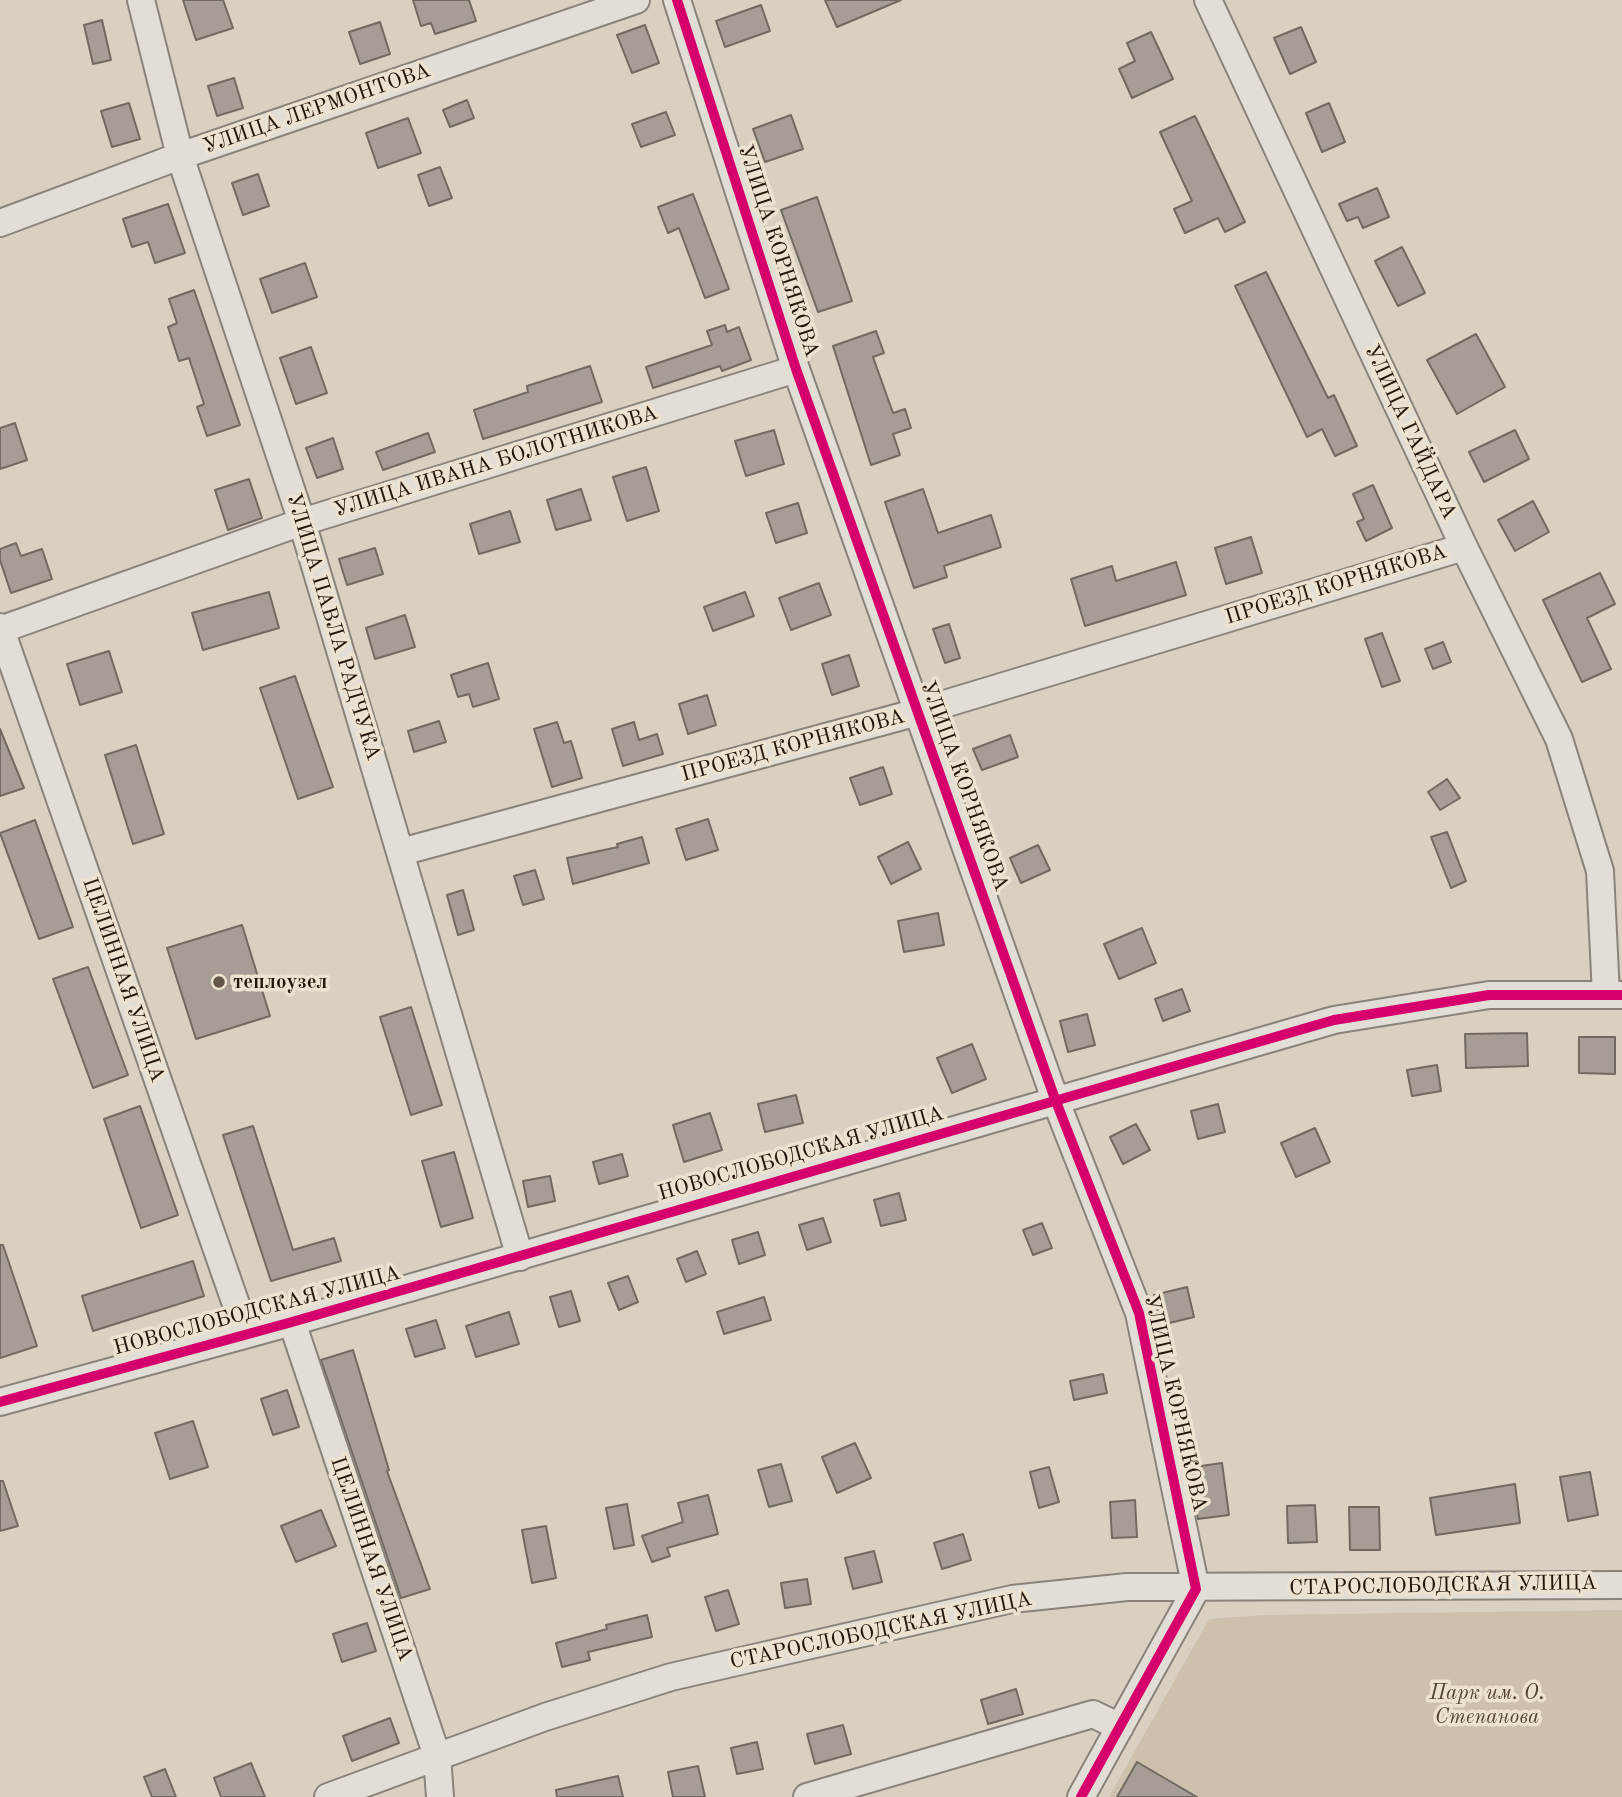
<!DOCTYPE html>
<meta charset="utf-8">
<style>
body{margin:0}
canvas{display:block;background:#dad0c2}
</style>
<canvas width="1622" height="1797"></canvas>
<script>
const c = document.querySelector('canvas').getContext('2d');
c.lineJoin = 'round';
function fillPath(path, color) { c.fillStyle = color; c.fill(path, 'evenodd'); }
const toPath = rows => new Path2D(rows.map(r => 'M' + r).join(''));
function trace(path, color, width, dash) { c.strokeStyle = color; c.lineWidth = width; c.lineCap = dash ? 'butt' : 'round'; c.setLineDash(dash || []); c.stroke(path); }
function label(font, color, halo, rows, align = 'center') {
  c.font = font + ' "Old Standard TT",serif'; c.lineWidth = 7; c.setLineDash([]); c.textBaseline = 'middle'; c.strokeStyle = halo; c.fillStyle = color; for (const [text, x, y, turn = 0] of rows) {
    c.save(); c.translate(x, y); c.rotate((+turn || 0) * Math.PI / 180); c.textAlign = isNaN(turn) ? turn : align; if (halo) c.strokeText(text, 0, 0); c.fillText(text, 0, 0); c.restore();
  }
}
fillPath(toPath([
 [1622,1610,1622,1797,1109,1797,1209,1619,1263,1615]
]), '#cdc0ac');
const building = toPath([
 [183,0,223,0,233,28,196,40,183,0],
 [413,0,469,0,476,21,435,34,431,23,421,26,413,0],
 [825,0,901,0,837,27,825,0],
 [761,5,770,31,725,47,716,21,761,5],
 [102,20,111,60,93,64,84,25,102,20],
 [380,22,390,54,360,64,349,32,380,22],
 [645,25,659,63,632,73,617,35,645,25],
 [1301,27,1316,62,1290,74,1274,38,1301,27],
 [1151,32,1173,79,1132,98,1119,69,1135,61,1127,43,1151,32],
 [234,78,243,108,217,116,208,86,234,78],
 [467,100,474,118,450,127,443,110,467,100],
 [129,103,140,139,112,147,101,111,129,103],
 [1329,103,1345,142,1322,152,1306,113,1329,103],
 [666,112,675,135,641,147,632,124,666,112],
 [791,115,803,149,765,162,753,129,791,115],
 [1195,116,1245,222,1225,232,1218,218,1185,233,1174,209,1192,201,1160,132,1195,116],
 [408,118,421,153,378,168,366,133,408,118],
 [440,167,452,198,429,206,418,175,440,167],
 [258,174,269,206,243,215,232,183,258,174],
 [1377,188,1389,217,1363,228,1358,217,1347,221,1339,204,1377,188],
 [693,194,729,289,705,298,679,228,668,233,658,207,693,194],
 [817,197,852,301,818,312,781,210,817,197],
 [168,204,185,253,155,263,148,242,132,247,123,219,168,204],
 [1402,247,1425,293,1398,306,1375,261,1402,247],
 [305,263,317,297,272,313,260,279,305,263],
 [1266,272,1328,398,1334,395,1357,446,1335,456,1322,429,1307,437,1235,286,1266,272],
 [194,290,240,425,207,436,197,407,204,404,189,358,179,361,168,327,177,323,169,299,194,290],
 [725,325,727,332,739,327,751,360,722,371,720,366,653,388,646,367,712,345,707,331,725,325],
 [876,331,884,353,873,357,893,413,905,409,911,428,893,434,900,455,871,465,833,346,876,331],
 [1476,334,1505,387,1457,414,1427,360,1476,334],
 [311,347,327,393,296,404,280,358,311,347],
 [590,366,602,402,483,439,474,410,528,392,527,386,590,366],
 [15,423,27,460,0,469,0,428,15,423],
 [774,430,784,464,746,476,735,441,774,430],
 [1515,430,1529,459,1484,482,1469,452,1515,430],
 [428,433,435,452,383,470,376,452,428,433],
 [333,438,343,469,317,478,306,448,333,438],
 [646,467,659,511,627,521,613,477,646,467],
 [249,479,262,518,228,530,215,490,249,479],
 [1373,485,1392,528,1366,541,1357,522,1364,519,1353,494,1373,485],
 [581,489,591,520,556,530,547,500,581,489],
 [923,489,938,533,991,515,1001,547,944,566,947,577,914,588,885,502,923,489],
 [1533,501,1549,532,1515,551,1498,520,1533,501],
 [798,503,807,533,776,543,766,513,798,503],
 [510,511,520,542,479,554,470,524,510,511],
 [1251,537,1262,573,1226,584,1215,548,1251,537],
 [16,543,21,556,42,549,52,579,11,593,0,560,0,549,16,543],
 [375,548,383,574,347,585,339,559,375,548],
 [1176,562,1186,595,1085,626,1071,579,1112,566,1116,581,1176,562],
 [1600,573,1615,604,1587,618,1611,669,1582,682,1543,600,1600,573],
 [819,583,831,615,791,630,779,598,819,583],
 [269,592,279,628,203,650,192,613,269,592],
 [745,592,754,616,713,631,704,607,745,592],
 [405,615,415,647,375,659,366,628,405,615],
 [949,624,960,658,945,663,933,629,949,624],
 [1382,633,1400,681,1382,687,1365,639,1382,633],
 [1443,642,1451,662,1433,669,1425,649,1443,642],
 [109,651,122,692,80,705,67,664,109,651],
 [849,655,859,686,832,695,822,664,849,655],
 [488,663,499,699,473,707,469,694,458,697,451,675,488,663],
 [295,676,333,787,298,799,260,688,295,676],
 [707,695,716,725,688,734,679,704,707,695],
 [439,721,446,742,414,752,408,731,439,721],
 [557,722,564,743,571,741,582,778,552,787,534,729,557,722],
 [634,722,639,740,657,734,663,754,623,766,612,729,634,722],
 [0,729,24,788,0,796,0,729],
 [1010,735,1018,757,982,770,973,749,1010,735],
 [136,745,164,834,133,844,105,755,136,745],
 [883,767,892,794,860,805,850,778,883,767],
 [1447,779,1460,798,1440,810,1428,792,1447,779],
 [708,819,718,850,686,860,676,829,708,819],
 [35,820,73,927,39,939,0,833,35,820],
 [1447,832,1466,881,1451,888,1431,837,1447,832],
 [642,837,649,863,573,884,567,858,618,847,617,844,642,837],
 [908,842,921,869,891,884,878,857,908,842],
 [1038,845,1050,870,1021,883,1010,858,1038,845],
 [535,870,544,899,523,905,514,876,535,870],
 [463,890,474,930,458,935,447,895,463,890],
 [938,913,944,945,904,952,898,921,938,913],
 [242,925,270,1016,196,1039,167,948,242,925],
 [1142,928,1156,963,1119,979,1104,944,1142,928],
 [88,967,128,1075,93,1088,53,979,88,967],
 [1182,989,1190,1011,1163,1021,1155,999,1182,989],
 [411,1007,442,1105,411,1115,380,1017,411,1007],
 [1087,1014,1095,1045,1068,1052,1060,1021,1087,1014],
 [1527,1033,1528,1066,1466,1068,1465,1034,1527,1033],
 [1579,1037,1615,1037,1615,1074,1579,1073,1579,1037],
 [972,1044,986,1079,952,1093,937,1058,972,1044],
 [1437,1065,1441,1091,1412,1096,1407,1070,1437,1065],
 [796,1095,803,1123,765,1132,758,1104,796,1095],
 [1218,1104,1225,1132,1198,1139,1191,1111,1218,1104],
 [140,1106,178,1215,141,1228,104,1119,140,1106],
 [710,1113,722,1150,684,1162,673,1125,710,1113],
 [1136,1124,1150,1150,1123,1164,1110,1137,1136,1124],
 [253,1126,293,1250,334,1238,341,1261,271,1281,223,1135,253,1126],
 [1315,1128,1330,1162,1296,1177,1281,1143,1315,1128],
 [454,1152,473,1218,441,1227,422,1161,454,1152],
 [622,1154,628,1176,599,1184,593,1162,622,1154],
 [550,1176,555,1201,528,1207,523,1181,550,1176],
 [899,1193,906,1220,881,1226,874,1200,899,1193],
 [823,1218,831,1242,807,1250,799,1225,823,1218],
 [1042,1223,1052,1248,1033,1255,1023,1230,1042,1223],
 [758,1232,765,1255,739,1264,732,1240,758,1232],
 [0,1245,3,1245,37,1346,0,1358,0,1245],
 [697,1251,706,1274,686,1282,677,1259,697,1251],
 [193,1261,204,1296,93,1331,82,1296,193,1261],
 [628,1276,638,1302,619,1310,608,1283,628,1276],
 [1187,1287,1194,1317,1161,1325,1154,1295,1187,1287],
 [571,1291,580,1321,559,1327,550,1297,571,1291],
 [764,1297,771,1320,724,1334,717,1312,764,1297],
 [509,1312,519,1344,476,1357,466,1326,509,1312],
 [436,1320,445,1348,415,1357,406,1329,436,1320],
 [353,1350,389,1470,387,1471,430,1589,401,1598,321,1360,353,1350],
 [1103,1374,1107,1393,1074,1400,1070,1381,1103,1374],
 [287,1390,299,1427,273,1435,261,1399,287,1390],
 [193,1421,208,1467,170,1479,155,1433,193,1421],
 [855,1443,871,1478,837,1493,822,1457,855,1443],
 [1222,1463,1229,1515,1198,1519,1187,1468,1222,1463],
 [781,1464,792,1501,769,1507,758,1470,781,1464],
 [1049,1467,1059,1502,1039,1508,1030,1472,1049,1467],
 [1590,1472,1598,1515,1568,1521,1560,1477,1590,1472],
 [0,1481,3,1481,18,1526,0,1531,0,1481],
 [1515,1484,1520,1523,1436,1535,1430,1498,1515,1484],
 [708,1495,718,1534,667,1548,670,1556,652,1562,642,1536,683,1522,678,1503,708,1495],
 [1135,1500,1137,1537,1112,1538,1110,1502,1135,1500],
 [627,1504,634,1545,614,1549,606,1508,627,1504],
 [1315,1505,1317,1542,1288,1543,1287,1506,1315,1505],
 [1349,1507,1379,1507,1380,1550,1350,1550,1349,1507],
 [321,1510,336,1546,296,1562,281,1526,321,1510],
 [546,1526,556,1578,532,1583,522,1530,546,1526],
 [963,1534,971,1560,942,1569,934,1543,963,1534],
 [874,1551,882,1582,853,1589,845,1558,874,1551],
 [807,1579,811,1604,785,1608,781,1583,807,1579],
 [728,1590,739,1624,716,1631,705,1597,728,1590],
 [647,1615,652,1637,588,1652,590,1660,562,1667,556,1643,607,1629,606,1625,647,1615],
 [367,1623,376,1651,342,1662,333,1634,367,1623],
 [1016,1689,1023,1714,988,1724,981,1700,1016,1689],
 [390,1718,399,1743,352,1761,343,1736,390,1718],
 [843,1725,851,1754,815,1764,807,1734,843,1725],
 [757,1742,763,1769,737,1774,731,1748,757,1742],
 [1137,1762,1197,1797,1117,1797,1137,1762],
 [251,1763,265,1797,221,1797,214,1778,251,1763],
 [698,1766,705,1797,673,1797,668,1772,698,1766],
 [165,1769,176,1797,152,1797,144,1777,165,1769],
 [618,1776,623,1797,557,1797,556,1790,618,1776]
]);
fillPath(building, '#a69e94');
trace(building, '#716a61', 2);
const minor = toPath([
 [141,0,180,156,302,522,520,1257],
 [677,0,796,369,1055,1099,1139,1313,1196,1589,1081,1797],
 [1208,0,1464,547,1559,739,1600,871,1606,995],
 [0,223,180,156,636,0],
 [0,627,246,1333],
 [0,630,302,522,796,369],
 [401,852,918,712,1464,547],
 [292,1322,437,1756,440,1797],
 [0,1402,292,1322,1334,1020,1489,995,1622,995],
 [328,1797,545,1717,671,1677,1012,1599,1127,1587,1622,1585],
 [807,1797,1093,1714,1120,1727]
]);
trace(minor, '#8a837a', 30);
trace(minor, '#e2ded6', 26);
trace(toPath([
 [677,0,796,369,1055,1099,1139,1313,1196,1589,1081,1797],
 [0,1402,292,1322,1334,1020,1489,995,1622,995]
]), '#d6006c', 10);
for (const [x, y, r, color] of [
 [219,982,7,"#63564a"]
]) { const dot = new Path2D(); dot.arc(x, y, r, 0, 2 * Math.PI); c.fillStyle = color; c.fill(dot); trace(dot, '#ede2d0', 2.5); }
label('21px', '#23150a', '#ede2d0', [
 ["УЛИЦА ЛЕРМОНТОВА",317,109,-19],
 ["УЛИЦА КОРНЯКОВА",778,251,72],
 ["УЛИЦА ГАЙДАРА",1410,432,65],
 ["УЛИЦА ИВАНА БОЛОТНИКОВА",496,462,-17],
 ["ПРОЕЗД КОРНЯКОВА",1336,585,-17],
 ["УЛИЦА ПАВЛА РАДЧУКА",333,627,73],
 ["ПРОЕЗД КОРНЯКОВА",793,746,-15],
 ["УЛИЦА КОРНЯКОВА",964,786,70],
 ["ЦЕЛИННАЯ УЛИЦА",123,980,71],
 ["НОВОСЛОБОДСКАЯ УЛИЦА",801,1154,-16],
 ["НОВОСЛОБОДСКАЯ УЛИЦА",257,1311,-15],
 ["УЛИЦА КОРНЯКОВА",1175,1403,77],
 ["ЦЕЛИННАЯ УЛИЦА",371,1559,71],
 ["СТАРОСЛОБОДСКАЯ УЛИЦА",1443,1586,-1],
 ["СТАРОСЛОБОДСКАЯ УЛИЦА",881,1631,-12]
]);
label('bold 21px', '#23150a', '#ede2d0', [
 ["теплоузел",233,982]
], 'left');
label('italic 21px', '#534435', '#ede2d0', [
 ["Парк им. О.",1487,1693],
 ["Степанова",1487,1717]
]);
</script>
